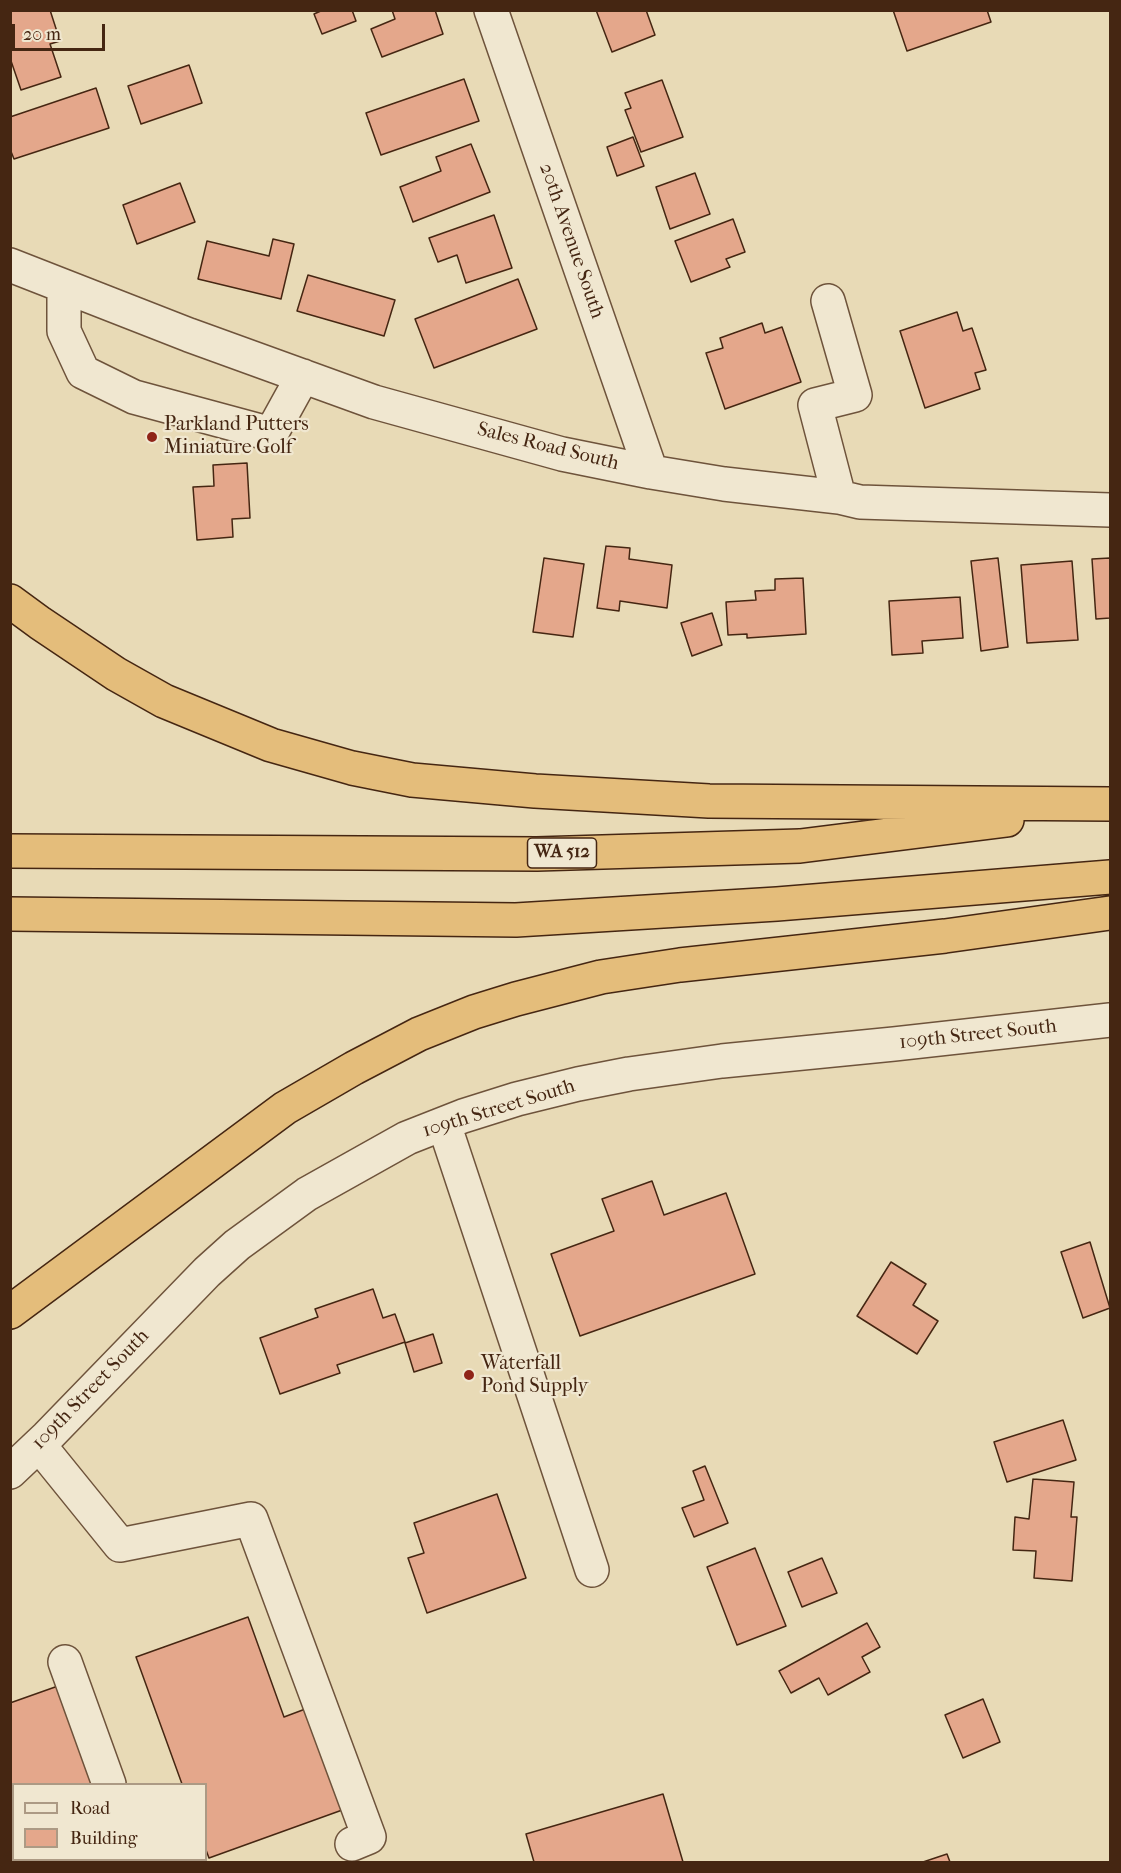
<!DOCTYPE html>
<style>
body{margin:0}
#map{position:relative;width:1121px;height:1873px;overflow:hidden;background:#e8dab6;font-family:"IM FELL French Canon",serif}
canvas{display:block}
.frame{position:absolute;inset:0;border:12px solid #452612;pointer-events:none}
.legend{position:absolute;left:12px;top:1783px;width:195px;height:78px;box-sizing:border-box;background:#f0e7d0;border:2px solid #ac9a84;margin:0;padding:8px 10px;list-style:none;font-size:18px;color:#452612}
.legend li{display:flex;align-items:center;gap:12px;height:30px}
.legend b{width:30px;border:2px solid #ac9a84}
.scale{position:absolute;left:12px;top:24px;width:93px;height:27px;box-sizing:border-box;border:3px solid #452612;border-top:0;padding-left:8px;font-size:18px;line-height:21px;white-space:nowrap;color:#452612;-webkit-text-stroke:4px #f0e7d0;paint-order:stroke}
</style>
<div id="map">
<canvas width="1121" height="1873"></canvas>
<div class="frame"></div>
<ul class="legend">
<li><b style="height:8px;background:#f0e7d0"></b>Road</li>
<li><b style="height:16px;background:#e4a78b"></b>Building</li>
</ul>
<div class="scale">20 m</div>
</div>
<script>
const c = document.querySelector('canvas').getContext('2d');
c.lineJoin = 'round';
function fillPath(path, color) { c.fillStyle = color; c.fill(path, 'evenodd'); }
const toPath = rows => new Path2D(rows.map(r => 'M' + r).join(''));
function trace(path, color, width, dash) { c.strokeStyle = color; c.lineWidth = width; c.lineCap = dash ? 'butt' : 'round'; c.setLineDash(dash || []); c.stroke(path); }
function label(font, color, halo, rows, align = 'center') {
  c.font = font + ' "IM FELL French Canon",serif'; c.lineWidth = 4.5; c.setLineDash([]); c.textBaseline = 'middle'; c.strokeStyle = halo; c.fillStyle = color; for (const [text, x, y, turn = 0] of rows) {
    c.save(); c.translate(x, y); c.rotate((+turn || 0) * Math.PI / 180); c.textAlign = isNaN(turn) ? turn : align; if (halo) c.strokeText(text, 0, 0); c.fillText(text, 0, 0); c.restore();
  }
}
const building = toPath([
 [10,10,50,10,60,41,50,44,61,77,21,90,10,58,10,10],
 [323,10,352,10,356,21,322,34,314,14,323,10],
 [392,10,435,10,443,34,382,57,371,29,395,19,392,10],
 [596,10,646,10,655,35,612,52,596,10],
 [893,10,987,10,991,22,907,51,893,10],
 [189,65,202,103,141,124,128,86,189,65],
 [464,79,479,121,381,155,366,113,464,79],
 [662,80,683,137,641,152,625,110,631,108,625,93,662,80],
 [96,88,109,128,14,159,10,149,10,117,96,88],
 [633,137,644,166,617,176,607,147,633,137],
 [471,144,490,192,413,222,400,187,441,171,436,157,471,144],
 [695,173,710,214,670,229,656,187,695,173],
 [180,183,195,222,137,244,123,205,180,183],
 [494,215,512,268,466,283,457,255,438,262,429,238,494,215],
 [733,219,745,252,726,259,730,267,691,282,675,241,733,219],
 [273,239,294,244,281,299,198,279,207,241,269,256,273,239],
 [308,275,395,300,384,336,297,311,308,275],
 [518,279,537,329,434,368,415,319,518,279],
 [957,312,963,331,972,328,986,370,975,373,980,389,925,408,900,331,957,312],
 [762,323,765,333,782,327,801,382,725,409,706,353,723,348,720,338,762,323],
 [247,463,250,518,232,519,233,537,197,540,193,487,214,486,213,465,247,463],
 [606,546,630,548,629,559,672,565,667,608,620,601,619,611,597,608,606,546],
 [544,558,584,564,573,637,533,632,544,558],
 [998,558,1008,647,981,651,971,561,998,558],
 [1110,558,1110,618,1096,619,1092,559,1110,558],
 [1072,561,1078,640,1027,643,1021,565,1072,561],
 [803,578,806,634,747,638,747,634,728,635,726,602,756,600,755,591,775,590,775,579,803,578],
 [960,597,963,638,922,641,923,653,892,655,889,601,960,597],
 [712,613,722,645,692,656,681,623,712,613],
 [652,1181,664,1215,726,1193,755,1274,580,1336,551,1254,614,1231,602,1199,652,1181],
 [1090,1242,1110,1308,1083,1318,1061,1252,1090,1242],
 [891,1262,926,1284,913,1305,938,1321,917,1354,857,1316,891,1262],
 [373,1289,383,1318,395,1314,405,1342,337,1365,340,1373,280,1394,260,1338,318,1317,315,1309,373,1289],
 [433,1334,442,1363,414,1372,405,1343,433,1334],
 [1063,1420,1076,1460,1007,1482,994,1442,1063,1420],
 [705,1466,728,1523,694,1537,682,1508,704,1500,693,1471,705,1466],
 [1033,1479,1074,1482,1071,1517,1077,1517,1072,1581,1034,1578,1036,1551,1013,1550,1015,1517,1029,1519,1033,1479],
 [497,1494,526,1578,427,1613,408,1558,424,1553,414,1523,497,1494],
 [755,1548,786,1626,737,1645,707,1567,755,1548],
 [822,1558,837,1593,802,1607,788,1572,822,1558],
 [248,1617,284,1717,308,1708,345,1809,209,1858,206,1850,206,1784,182,1784,136,1657,248,1617],
 [867,1623,880,1647,862,1657,870,1672,828,1695,819,1678,791,1693,779,1671,867,1623],
 [58,1686,92,1784,14,1784,14,1813,10,1804,10,1703,58,1686],
 [983,1699,1000,1742,963,1758,945,1715,983,1699],
 [663,1794,683,1862,534,1862,526,1834,663,1794],
 [947,1854,950,1862,923,1862,947,1854],
 [30,1860,118,1860,119,1862,31,1862,30,1860]
]);
fillPath(building, '#e4a78b');
trace(building, '#452612', 1.5);
const minor = toPath([
 [491,10,651,472],
 [10,265,189,335,374,402,562,454,651,472,724,484,839,497,860,502,1110,510],
 [64,287,64,331,83,372,134,397,271,434,303,376],
 [828,301,855,395,815,405,839,497],
 [444,1124,592,1570],
 [39,1445,120,1545,251,1519,369,1837,352,1844],
 [10,1472,47,1437,207,1272,237,1245,307,1194,407,1138,463,1116,517,1099,578,1084,629,1074,722,1061,894,1044,1110,1020],
 [65,1662,109,1784],
 [136,1860,137,1862]
]);
const highway = toPath([
 [10,601,40,623,116,674,164,701,271,745,352,768,412,780,535,791,709,801,1110,804],
 [10,851,537,854,800,846,1007,820],
 [10,914,516,920,777,904,1110,877],
 [10,1312,285,1108,354,1068,419,1034,474,1012,516,999,601,977,680,965,945,936,1110,913]
]);
trace(minor, '#6e533b', 36);
trace(highway, '#452612', 36);
trace(minor, '#f0e7d0', 33);
trace(highway, '#e4bd7b', 33);
for (const [x, y, r, color] of [
 [152,437,6,"#8f2418"],
 [469,1375,6,"#8f2418"]
]) { const dot = new Path2D(); dot.arc(x, y, r, 0, 2 * Math.PI); c.fillStyle = color; c.fill(dot); trace(dot, '#f0e7d0', 2); }
for (const [x, y, w] of [
 [562,853,69]
]) { const box = new Path2D(); box.roundRect(x - w / 2, y - 15, w, 30, 4.5); c.fillStyle = '#f0e7d0'; c.fill(box); trace(box, '#452612', 1.5); }
label('bold 18px', '#452612', null, [
 ["WA 512",562,853]
]);
label('20px', '#452612', '#f0e7d0', [
 ["20th Avenue South",571,241,71],
 ["Sales Road South",548,447,14],
 ["109th Street South",978,1035,-6],
 ["109th Street South",499,1109,-17],
 ["109th Street South",91,1390,-46]
]);
label('20px', '#452612', '#f0e7d0', [
 ["Parkland Putters",164,425],
 ["Miniature Golf",164,448],
 ["Waterfall",481,1364],
 ["Pond Supply",481,1387]
], 'left');
</script>
